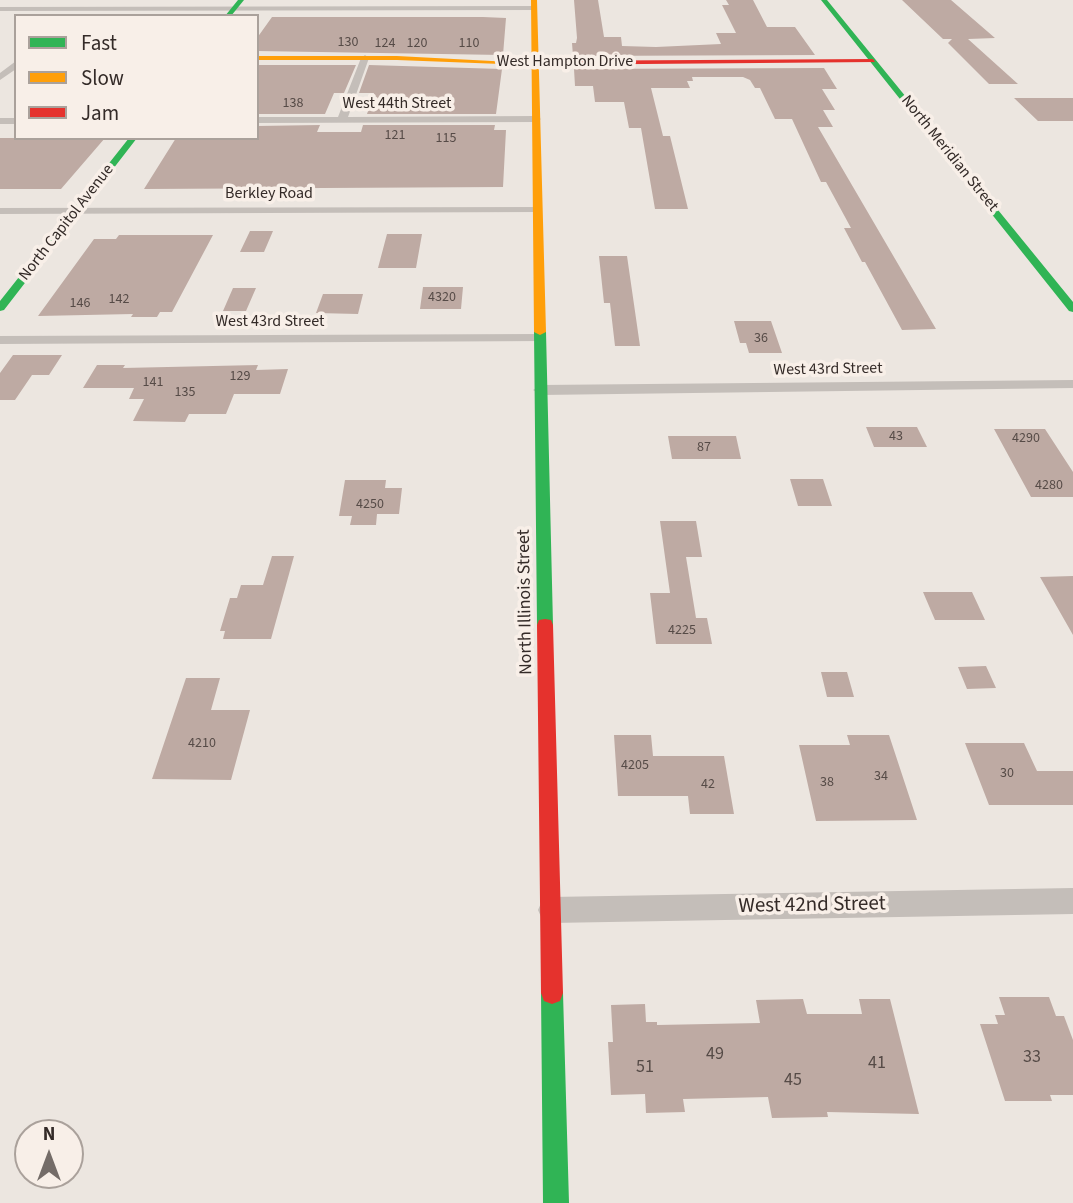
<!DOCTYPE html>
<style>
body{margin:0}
#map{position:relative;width:1073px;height:1203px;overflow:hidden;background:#ece6e0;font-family:"Source Sans 3",sans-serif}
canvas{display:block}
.legend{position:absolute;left:14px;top:14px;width:245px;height:126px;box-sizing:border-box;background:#f8efe8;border:2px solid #aaa19b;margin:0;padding:9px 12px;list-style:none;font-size:21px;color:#342b28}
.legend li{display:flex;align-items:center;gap:14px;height:35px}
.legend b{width:35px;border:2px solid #aaa19b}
.north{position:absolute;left:14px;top:1119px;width:70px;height:70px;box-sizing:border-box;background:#f8efe8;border:2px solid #aaa19b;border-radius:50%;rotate:0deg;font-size:19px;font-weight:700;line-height:28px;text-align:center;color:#342b28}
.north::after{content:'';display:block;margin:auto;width:24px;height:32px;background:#746c68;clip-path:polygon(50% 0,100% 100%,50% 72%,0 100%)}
</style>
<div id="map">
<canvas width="1073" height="1203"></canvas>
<ul class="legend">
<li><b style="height:9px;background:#30b455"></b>Fast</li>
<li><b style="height:9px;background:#ff9f0a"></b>Slow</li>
<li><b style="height:9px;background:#e5322d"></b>Jam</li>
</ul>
<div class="north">N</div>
</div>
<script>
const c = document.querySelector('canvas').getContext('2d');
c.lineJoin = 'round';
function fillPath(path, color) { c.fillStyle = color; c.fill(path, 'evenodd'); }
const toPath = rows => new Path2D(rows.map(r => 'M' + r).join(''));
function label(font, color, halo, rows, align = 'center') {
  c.font = font + ' "Source Sans 3",sans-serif'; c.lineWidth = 7; c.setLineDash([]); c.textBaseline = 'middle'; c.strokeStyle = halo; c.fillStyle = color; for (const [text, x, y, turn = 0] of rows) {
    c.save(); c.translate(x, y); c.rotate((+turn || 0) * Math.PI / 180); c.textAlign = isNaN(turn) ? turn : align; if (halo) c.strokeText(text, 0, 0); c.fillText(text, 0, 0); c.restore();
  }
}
fillPath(toPath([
 [574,0,598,0,604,37,621,37,622,46,656,47,721,44,716,33,736,33,722,5,729,5,726,0,753,0,767,27,795,27,815,55,573,56,572,43,576,43,577,38],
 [902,0,951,0,995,38,968,39,1018,84,989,84,948,43,952,39,943,39],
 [272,17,483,17,506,18,503,55,257,51,257,38],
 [257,65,356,65,344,93,334,93,325,114,257,114],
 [369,65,502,69,496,114,367,114,374,93,359,93],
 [824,68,837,89,822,89,835,110,823,110,833,127,818,127,936,329,902,330,865,262,862,262,844,228,851,228,826,182,821,182,792,119,775,119,760,88,755,88,750,80,743,77,692,77,693,81,687,81,690,88,651,88,663,136,670,136,688,209,655,209,641,128,629,128,624,102,595,102,593,86,575,86,574,69],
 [1014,98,1073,98,1073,121,1038,121],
 [320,125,317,132,361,132,363,125,495,125,494,130,506,130,503,187,144,189,176,138,257,138,257,126],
 [0,138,105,138,61,189,0,189],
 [250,231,273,231,264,252,240,252],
 [387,234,422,234,416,268,378,268],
 [119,235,213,235,172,312,160,312,157,317,131,317,133,314,38,316,94,239,116,239],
 [599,256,627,256,640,346,615,346,610,303,604,303],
 [423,287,463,287,461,309,420,309],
 [233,288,256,288,246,311,223,311],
 [323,294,363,294,358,314,316,313],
 [734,321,771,321,782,353,749,353,746,343,740,343],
 [13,355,62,355,49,375,32,375,15,400,0,400,0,373],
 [97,365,125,365,123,368,258,365,256,370,288,369,280,394,234,394,226,414,189,414,185,422,133,421,144,399,129,399,134,388,83,388],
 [866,427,917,427,927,447,874,447],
 [994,429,1045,429,1073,472,1073,497,1031,497],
 [668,436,736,436,741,459,672,459],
 [790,479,823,479,832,506,798,506],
 [345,480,386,480,385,488,402,488,399,514,377,514,376,525,350,525,352,516,339,516],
 [660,521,696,521,702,557,686,557,696,618,707,618,712,644,656,644,650,593,670,593],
 [272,556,294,556,271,639,223,639,225,631,220,631,230,598,237,598,241,585,263,585],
 [1073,576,1073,635,1040,577],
 [923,592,972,592,985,620,935,620],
 [986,666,996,688,967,689,958,667],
 [821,672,847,672,854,697,827,697],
 [186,678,220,678,211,710,250,710,231,780,152,779],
 [614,735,651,735,653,756,724,756,734,814,690,814,688,796,618,796],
 [847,735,889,735,917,820,816,821,799,745,850,745],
 [965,743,1024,743,1037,771,1073,771,1073,805,989,805],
 [999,997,1049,997,1056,1016,1064,1016,1073,1040,1073,1095,1050,1095,1052,1101,1005,1101,980,1024,998,1024,995,1015,1005,1015],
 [803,999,807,1014,862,1014,859,999,890,999,919,1114,827,1112,828,1117,772,1118,768,1097,683,1099,685,1112,646,1113,645,1094,611,1095,608,1042,613,1042,611,1005,645,1004,646,1022,657,1022,657,1025,760,1023,756,1000]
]), '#beaaa3');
fillPath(toPath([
 [537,6,534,10,0,11,0,7,537,6],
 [365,55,369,58,348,117,536,116,541,119,536,122,257,123,257,117,338,117,361,58,365,55],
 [16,61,16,69,0,80,0,73,16,61],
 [0,118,16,118,16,124,0,124,0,118],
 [542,207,542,211,538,212,0,214,0,208,542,207],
 [540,334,545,335,545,341,0,344,0,336,540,334],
 [1073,380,1073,388,541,395,533,390,541,385,1073,380],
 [1073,888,1073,914,551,923,542,919,538,910,542,901,551,897,1073,888]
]), '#c4beb9');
fillPath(toPath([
 [238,0,244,0,231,16,225,16,238,0],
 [821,0,827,0,1073,302,1073,312,1069,311,821,0],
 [129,138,137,138,4,310,0,311,0,301,129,138],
 [540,329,546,332,553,625,551,630,545,631,539,630,537,625,534,332,540,329],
 [552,982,560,985,563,993,569,1203,543,1203,541,993,544,985,552,982]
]), '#30b455');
fillPath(toPath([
 [531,0,537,0,546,332,540,335,534,332,531,0],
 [257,56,397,56,530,63,527,65,397,60,257,60,257,56]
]), '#ff9f0a');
fillPath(toPath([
 [873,59,875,62,527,65,524,63,527,61,873,59],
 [545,619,551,620,553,625,563,993,560,1001,552,1004,544,1001,541,993,537,625,539,620,545,619]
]), '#e5322d');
label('14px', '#564b47', null, [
 ["130",348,43],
 ["124",385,44],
 ["120",417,44],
 ["110",469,44],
 ["138",293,104],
 ["121",395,136],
 ["115",446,139],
 ["4320",442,298],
 ["142",119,300],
 ["146",80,304],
 ["36",761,339],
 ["129",240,377],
 ["141",153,383],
 ["135",185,393],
 ["43",896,437],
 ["4290",1026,439],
 ["87",704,448],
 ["4280",1049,486],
 ["4250",370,505],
 ["4225",682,631],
 ["4210",202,744],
 ["4205",635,766],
 ["30",1007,774],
 ["34",881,777],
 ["38",827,783],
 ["42",708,785]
]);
label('16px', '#342b28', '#f8efe8', [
 ["West Hampton Drive",565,62],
 ["West 44th Street",397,104],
 ["North Meridian Street",949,154,51],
 ["Berkley Road",269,194],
 ["North Capitol Avenue",67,223,-52],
 ["West 43rd Street",270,322],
 ["West 43rd Street",828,370,-1]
]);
label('18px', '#342b28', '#f8efe8', [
 ["North Illinois Street",526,602,-91]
]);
label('18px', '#564b47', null, [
 ["49",715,1055],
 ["33",1032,1058],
 ["41",877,1064],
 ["51",645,1068],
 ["45",793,1081]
]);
label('21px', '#342b28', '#f8efe8', [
 ["West 42nd Street",812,906,-1]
]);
</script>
